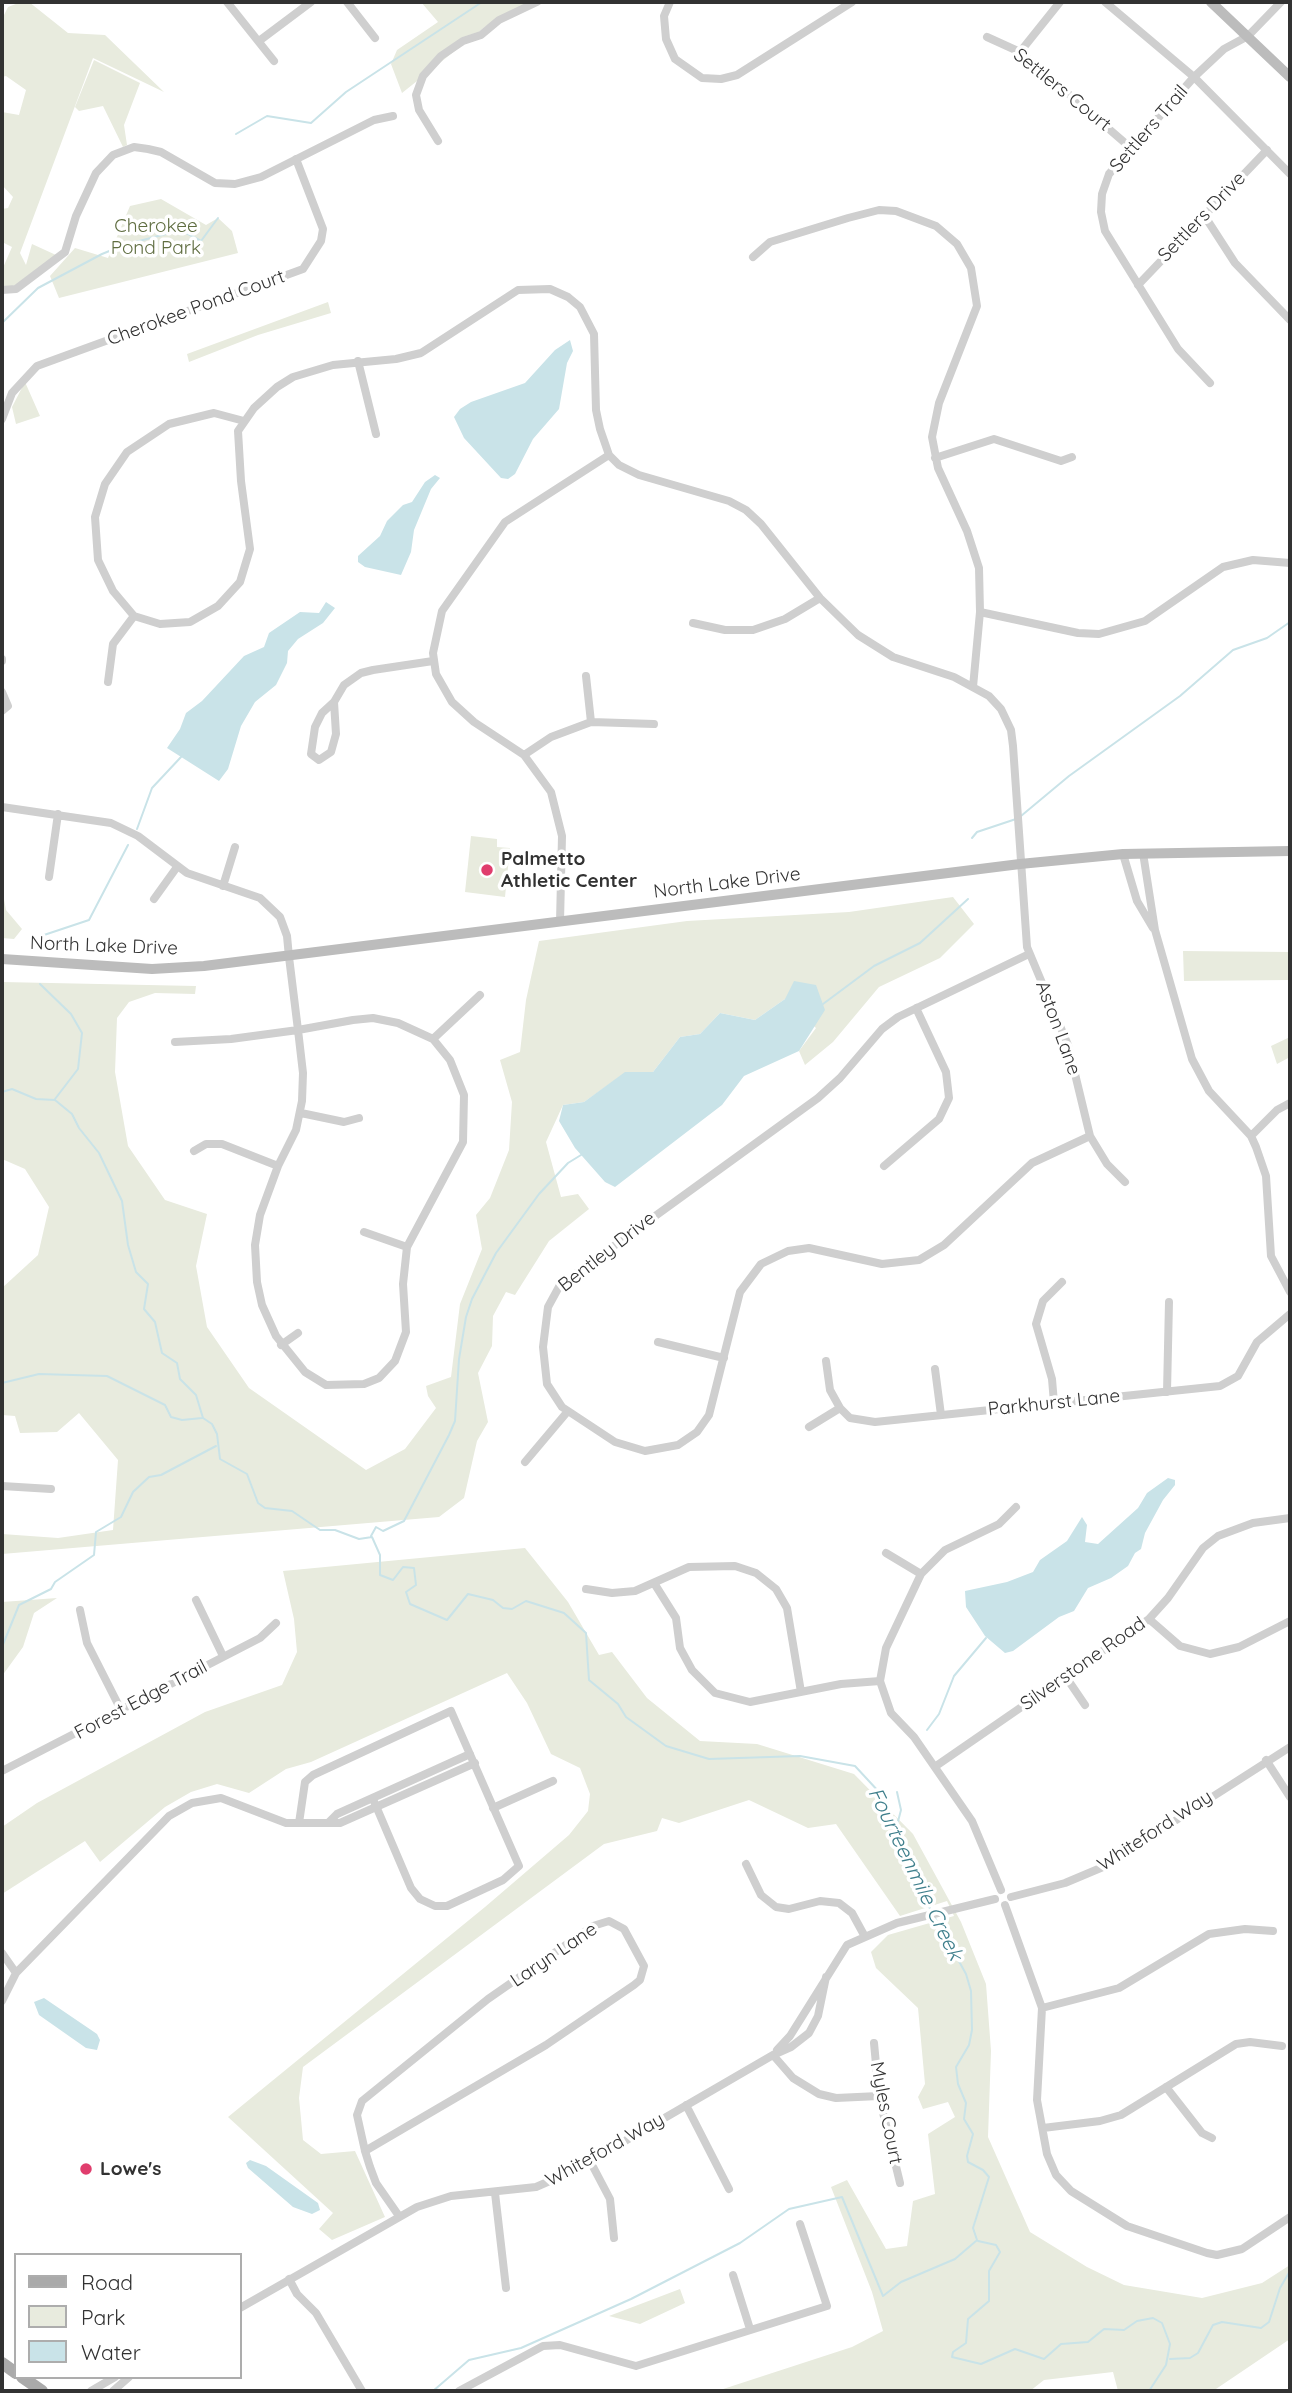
<!DOCTYPE html>
<style>
body{margin:0}
#map{position:relative;width:1292px;height:2393px;overflow:hidden;background:#fff;font-family:Quicksand,sans-serif}
canvas{display:block}
.frame{position:absolute;inset:0;border:4px solid #323232;pointer-events:none}
.legend{position:absolute;left:14px;top:2253px;width:228px;height:126px;box-sizing:border-box;background:#fff;border:2px solid #adadad;margin:0;padding:9px 12px;list-style:none;font-size:21px;color:#323232}
.legend li{display:flex;align-items:center;gap:14px;height:35px}
.legend b{width:35px;border:2px solid #adadad}
</style>
<div id="map">
<canvas width="1292" height="2393"></canvas>
<div class="frame"></div>
<ul class="legend">
<li><b style="height:9px;background:#aaa"></b>Road</li>
<li><b style="height:19px;background:#e8ebde"></b>Park</li>
<li><b style="height:19px;background:#c9e3e8"></b>Water</li>
</ul>
</div>
<script>
const c = document.querySelector('canvas').getContext('2d');
c.lineJoin = 'round';
function fillPath(path, color) { c.fillStyle = color; c.fill(path, 'evenodd'); }
const toPath = rows => new Path2D(rows.map(r => 'M' + r).join(''));
function trace(path, color, width, dash) { c.strokeStyle = color; c.lineWidth = width; c.lineCap = dash ? 'butt' : 'round'; c.setLineDash(dash || []); c.stroke(path); }
function label(font, color, halo, rows, align = 'center') {
  c.font = font + ' Quicksand,sans-serif'; c.lineWidth = 7; c.setLineDash([]); c.textBaseline = 'middle'; c.strokeStyle = halo; c.fillStyle = color; for (const [text, x, y, turn = 0] of rows) {
    c.save(); c.translate(x, y); c.rotate((+turn || 0) * Math.PI / 180); c.textAlign = isNaN(turn) ? turn : align; if (halo) c.strokeText(text, 0, 0); c.fillText(text, 0, 0); c.restore();
  }
}
fillPath(toPath([
 [21,2,29,2,68,33,105,35,164,92,93,58,20,253,26,265,32,244,56,255,33,278,2,290,2,270,12,247,2,242,2,209,8,208,13,197,2,185,2,112,19,115,26,90,6,76,2,77,2,19,8,7],
 [421,2,546,2,486,26,402,93,391,64,397,50,438,22],
 [94,60,140,83,124,125,127,145,123,147,103,106,79,111,75,107],
 [161,199,206,225,218,218,232,231,238,253,59,298,50,276,75,248,108,258,130,206],
 [328,302,331,313,258,335,189,362,187,354],
 [25,382,40,416,16,424,12,407],
 [471,836,497,839,497,847,510,848,505,897,465,892],
 [2,888,6,910,22,929,14,939,2,938],
 [953,897,974,924,940,958,879,987,833,1042,805,1065,799,1051,816,1028,785,999,755,1020,720,1013,700,1034,680,1037,653,1072,625,1073,584,1102,563,1105,546,1142,561,1197,578,1194,589,1209,549,1241,515,1295,506,1292,493,1316,492,1346,478,1373,488,1422,477,1441,464,1498,439,1517,2,1554,2,1534,58,1538,113,1530,118,1460,79,1413,57,1432,20,1433,15,1416,2,1415,2,1288,38,1255,49,1207,25,1169,2,1159,2,982,196,986,195,994,155,993,129,1002,117,1018,115,1072,128,1146,165,1200,207,1214,196,1266,207,1327,249,1388,366,1470,405,1449,436,1408,428,1396,426,1386,451,1377,460,1304,482,1249,476,1215,490,1198,509,1150,512,1102,500,1060,520,1052,526,1000,539,941,687,921,849,912],
 [1183,951,1290,952,1290,980,1184,981],
 [1290,1037,1290,1057,1277,1064,1271,1046],
 [525,1548,568,1602,599,1655,612,1652,647,1698,700,1741,757,1744,854,1774,913,1834,961,1922,986,1984,991,2051,988,2137,1030,2232,1087,2267,1124,2285,1202,2298,1262,2283,1290,2265,1290,2339,1213,2391,1118,2391,1113,2372,1044,2380,1030,2391,717,2391,852,2347,883,2331,872,2292,831,2187,847,2180,886,2249,907,2246,913,2201,935,2194,928,2134,955,2117,948,2102,923,2109,918,2097,925,2084,918,2008,876,1968,871,1952,888,1935,954,1916,947,1901,900,1916,836,1824,808,1828,749,1800,679,1823,662,1818,657,1831,604,1844,303,2067,299,2098,303,2140,321,2154,355,2151,385,2217,332,2240,319,2229,333,2213,228,2117,485,1907,569,1835,588,1811,590,1794,580,1768,551,1754,527,1703,507,1673,311,1762,286,1769,249,1793,217,1784,191,1792,165,1807,100,1862,85,1841,2,1894,2,1827,37,1803,205,1712,282,1685,297,1652,294,1619,283,1571],
 [57,1598,34,1613,23,1647,2,1676,2,1602],
 [680,2289,685,2303,640,2324,609,2316]
]), '#e8ebde');
fillPath(toPath([
 [570,340,573,351,567,363,559,409,533,439,515,474,508,479,501,478,464,438,454,417,460,409,471,402,525,383,555,350],
 [435,475,440,478,431,489,414,530,411,552,401,575,365,567,358,562,358,556,380,536,387,521,403,505,412,502,425,482],
 [326,602,335,608,323,623,298,639,288,651,287,663,276,685,255,702,241,726,228,769,219,781,167,748,180,729,186,713,202,701,244,656,264,647,269,633,300,612,319,613],
 [794,981,816,985,825,1010,799,1051,744,1076,722,1105,615,1187,605,1182,575,1148,559,1121,563,1105,584,1102,625,1072,653,1072,680,1037,700,1034,720,1013,755,1020,785,999],
 [1168,1478,1175,1480,1175,1485,1163,1500,1145,1533,1141,1549,1135,1553,1128,1566,1111,1578,1088,1588,1074,1611,1059,1617,1013,1651,1005,1653,985,1636,966,1607,965,1591,1007,1582,1033,1572,1040,1560,1067,1541,1082,1517,1087,1525,1085,1542,1098,1544,1138,1508,1147,1493],
 [44,1998,97,2034,100,2040,97,2050,86,2048,39,2015,34,2002],
 [250,2160,266,2166,318,2203,320,2210,312,2214,293,2207,248,2168,246,2163]
]), '#c9e3e8');
trace(toPath([
 [236,134,267,116,311,123,346,92,482,2],
 [2,323,38,288,102,254,124,245,181,230,201,241,218,218],
 [1021,816,1069,776,1180,696,1233,650,1267,638,1290,622],
 [137,829,152,788,181,757],
 [972,838,977,832,1016,819],
 [44,935,89,920,128,845],
 [40,984,71,1014,82,1033,78,1069,55,1099],
 [823,1004,874,966,920,943,968,899],
 [2,1092,12,1089,36,1099,55,1100,72,1114,79,1128,99,1153,122,1201,128,1245,136,1272,148,1284,144,1309,155,1322,162,1353,177,1363,180,1379,196,1395,203,1418,212,1424,217,1434,220,1459,247,1474,258,1503,265,1508,292,1511,320,1530,335,1530,359,1539,372,1537],
 [2,1383,39,1374,107,1376,165,1405,171,1417,182,1420,202,1418],
 [371,1536,376,1527,383,1531,404,1521,449,1435,455,1421,459,1359,466,1317,472,1299,496,1253,539,1194,568,1163,581,1155],
 [372,1537,380,1555,380,1575,393,1580,403,1567,414,1568,416,1585,406,1592,410,1604,447,1620,468,1594,493,1600,503,1608,512,1609,526,1601,564,1613,586,1633,589,1680,618,1704,626,1717,666,1746,709,1759,800,1756,855,1766,880,1793,931,1911],
 [2,1647,19,1605,51,1589,55,1582,94,1555,96,1532,121,1517,133,1492,149,1477,161,1475,216,1446],
 [927,1730,939,1714,954,1676,986,1638],
 [896,1829,901,1810,897,1792],
 [934,1916,966,1974,971,1991,972,2030,969,2045,956,2067,958,2084,966,2103,964,2119,973,2134,967,2156,968,2162,983,2170,989,2177,973,2228,977,2240],
 [978,2241,996,2245,1000,2252,989,2271,989,2301,968,2319,966,2343,953,2352,952,2357,981,2364,1015,2349,1044,2359,1061,2344,1088,2342,1104,2329,1124,2330,1137,2321,1153,2318,1162,2323,1170,2344,1166,2365,1149,2391],
 [1170,2359,1190,2358,1198,2353,1213,2325,1222,2322,1261,2328,1269,2322,1280,2288,1290,2271],
 [433,2391,469,2360,521,2348,631,2299,740,2243,789,2209,842,2197,883,2296,901,2282,955,2259,976,2241]
]), '#c9e3e8', 2);
trace(toPath([
 [227,2,274,61],
 [347,2,375,38],
 [670,2,664,16,666,39,675,59,702,78,721,79,737,75,852,2],
 [1105,2,1194,77,1290,174],
 [987,37,1020,52,1132,149],
 [259,41,311,2],
 [1020,52,1060,2],
 [438,141,419,110,416,95,423,76,441,56,463,41,481,35,499,20,537,2],
 [1204,215,1235,263,1290,320],
 [753,257,770,242,848,218,879,210,896,211,936,226,957,244,971,268,977,306,939,403,932,437,938,468,967,531,979,568,980,612,973,687],
 [1138,285,1267,150],
 [2,290,16,289,65,252,76,216,96,173,113,155,134,147,148,149,161,152,215,183,235,184,261,177,374,120,393,116],
 [358,361,376,434],
 [1210,383,1178,349,1105,231,1101,212,1102,194,1109,174,1194,77,1224,49,1248,36,1281,2],
 [2,419,12,393,37,366,303,269,321,241,323,229,296,159],
 [244,421,214,413,169,424,127,452,105,484,95,517,98,560,113,591,134,616,160,624,190,622,218,606,240,582,250,549,241,481,238,431,254,408,277,387,293,377,333,365,396,359,421,353,518,290,550,289,568,297,580,307,594,334,596,410,600,429,609,455,619,465,639,475,729,501,746,510,761,524,820,598,858,635,893,657,954,677,989,696,1001,709,1011,730,1013,746,1027,947,1068,1045,1090,1136,1107,1164,1125,1182],
 [935,458,994,439,1061,461,1072,457],
 [980,612,1078,633,1099,634,1145,621,1223,567,1253,560,1290,563],
 [693,623,725,630,753,630,785,619,820,598],
 [2,659,2,661],
 [586,676,591,722],
 [108,682,113,644,134,616],
 [2,692,8,706,2,711],
 [334,702,322,713,315,727,311,754,319,760,331,752,336,734,334,702,344,685,361,673,373,670,433,661],
 [524,755,551,737,591,722,654,724],
 [2,807,111,823,138,836,187,873,260,898,280,917,287,936,289,957,298,1030,303,1073,302,1101,296,1130,278,1166,260,1215,255,1245,257,1282,262,1305,276,1336,305,1372,326,1385,364,1384,379,1378,395,1361,406,1332,403,1284,407,1247,463,1142,464,1095,450,1060,433,1039,398,1023,373,1018,353,1020,298,1030,231,1039,175,1042],
 [1143,853,1155,930,1192,1059,1209,1091,1251,1136,1256,1147,1266,1176,1271,1256,1290,1292],
 [1123,854,1137,901,1153,928],
 [49,877,58,814],
 [223,886,235,847],
 [154,899,177,867],
 [560,922,562,836,551,792,524,755,474,722,452,702,436,674,433,653,442,611,505,522,609,455],
 [1029,954,898,1017,882,1029,840,1078,818,1098,560,1285,548,1307,543,1347,547,1384,562,1407,615,1442,645,1451,678,1445,697,1432,709,1415,740,1292,761,1264,788,1251,809,1248,882,1264,919,1260,944,1245,1032,1163,1090,1136],
 [433,1039,480,995],
 [301,1113,344,1122,359,1118],
 [1251,1136,1277,1110,1290,1103],
 [194,1151,206,1144,222,1144,278,1166],
 [884,1166,939,1119,949,1098,946,1072,916,1008],
 [364,1232,407,1247],
 [658,1342,724,1358],
 [281,1345,298,1333],
 [826,1361,830,1390,840,1408,850,1418,875,1422,1220,1386,1238,1376,1257,1342,1290,1314],
 [935,1369,941,1415],
 [1167,1392,1169,1302],
 [1054,1403,1052,1379,1036,1324,1043,1301,1062,1282],
 [809,1427,840,1408],
 [525,1462,568,1411],
 [2,1486,51,1489],
 [886,1553,921,1574],
 [654,1583,676,1618,680,1648,692,1670,715,1693,750,1702,841,1684,880,1681],
 [586,1589,612,1593,635,1591,689,1567,735,1566,756,1573,776,1589,787,1608,801,1692],
 [196,1600,223,1656],
 [80,1610,87,1643,121,1710],
 [1149,1619,1180,1646,1210,1654,1239,1647,1290,1621],
 [1066,1677,1085,1705],
 [1266,1760,1290,1797],
 [936,1766,1149,1619,1168,1598,1203,1548,1218,1536,1253,1523,1290,1518],
 [2,1771,260,1638,276,1623],
 [493,1808,553,1781],
 [329,1822,337,1814,470,1754],
 [299,1823,305,1782,313,1775,451,1711,519,1866,503,1880,447,1906,435,1906,420,1899,411,1888,373,1799],
 [746,1864,761,1895,776,1907,789,1909,820,1901,839,1903,852,1913,864,1935],
 [1001,1890,972,1821,914,1737,891,1713,880,1681,886,1648,921,1574,945,1550,999,1524,1016,1507],
 [1011,1897,1065,1883,1103,1867,1290,1747],
 [1005,1905,1042,2008,1037,2100,1047,2154,1056,2175,1071,2191,1127,2226,1207,2253,1217,2255,1242,2249,1290,2217],
 [2,1953,16,1973],
 [2,2001,16,1973,169,1816,192,1803,221,1798,286,1823,340,1823,475,1763],
 [1042,2008,1119,1988,1209,1934,1245,1929,1273,1931],
 [874,2043,879,2096,900,2183],
 [777,2050,790,2036,847,1945,897,1923,995,1899],
 [773,2055,793,2078,819,2094,836,2098,879,2096],
 [1166,2087,1202,2133,1212,2138],
 [686,2105,729,2189],
 [1043,2128,1100,2121,1121,2115,1236,2044,1250,2042,1282,2046],
 [365,2151,546,2045,634,1985,640,1980,644,1966,624,1929,609,1921,593,1926,488,1999,362,2101,357,2115,365,2151,370,2167,376,2183,399,2216],
 [590,2161,610,2199,614,2238],
 [495,2193,506,2288],
 [733,2275,750,2329],
 [289,2279,297,2294,316,2313,362,2391],
 [240,2308,417,2207,451,2196,536,2187,575,2170,773,2055,791,2047,809,2033,818,2016,826,1977],
 [91,2391,115,2377],
 [113,2391,129,2377],
 [459,2391,543,2346,560,2345,636,2366,827,2306,800,2224]
]), '#cfcfcf', 8);
trace(toPath([
 [1211,2,1290,77],
 [2,959,152,969,204,966,1020,864,1123,854,1290,851]
]), '#bcbcbc', 10);
trace(toPath([
 [2,2363,16,2373],
 [22,2377,42,2391]
]), '#aaa', 12);
for (const [x, y, r, color] of [
 [487,870,7,"#e03d6d"],
 [86,2169,7,"#e03d6d"]
]) { const dot = new Path2D(); dot.arc(x, y, r, 0, 2 * Math.PI); c.fillStyle = color; c.fill(dot); trace(dot, '#fff', 2.5); }
label('19px', '#323232', '#fff', [
 ["Settlers Court",1062,90,39],
 ["Settlers Trail",1149,129,-49],
 ["Settlers Drive",1202,217,-46],
 ["Cherokee Pond Court",196,308,-20],
 ["North Lake Drive",727,883,-7],
 ["North Lake Drive",104,946,2],
 ["Aston Lane",1058,1028,70],
 ["Bentley Drive",607,1252,-38],
 ["Parkhurst Lane",1054,1403,-6],
 ["Silverstone Road",1083,1664,-35],
 ["Forest Edge Trail",141,1700,-28],
 ["Whiteford Way",1155,1831,-33],
 ["Laryn Lane",554,1955,-34],
 ["Myles Court",886,2113,79],
 ["Whiteford Way",605,2150,-29]
]);
label('19px', '#5f6d40', '#fff', [
 ["Cherokee",156,226],
 ["Pond Park",156,248]
]);
label('bold 19px', '#323232', '#fff', [
 ["Palmetto",501,859],
 ["Athletic Center",501,881],
 ["Lowe's",100,2169]
], 'left');
label('italic 21px', '#3f7f8c', '#fff', [
 ["Fourteenmile Creek",915,1874,64]
]);
</script>
